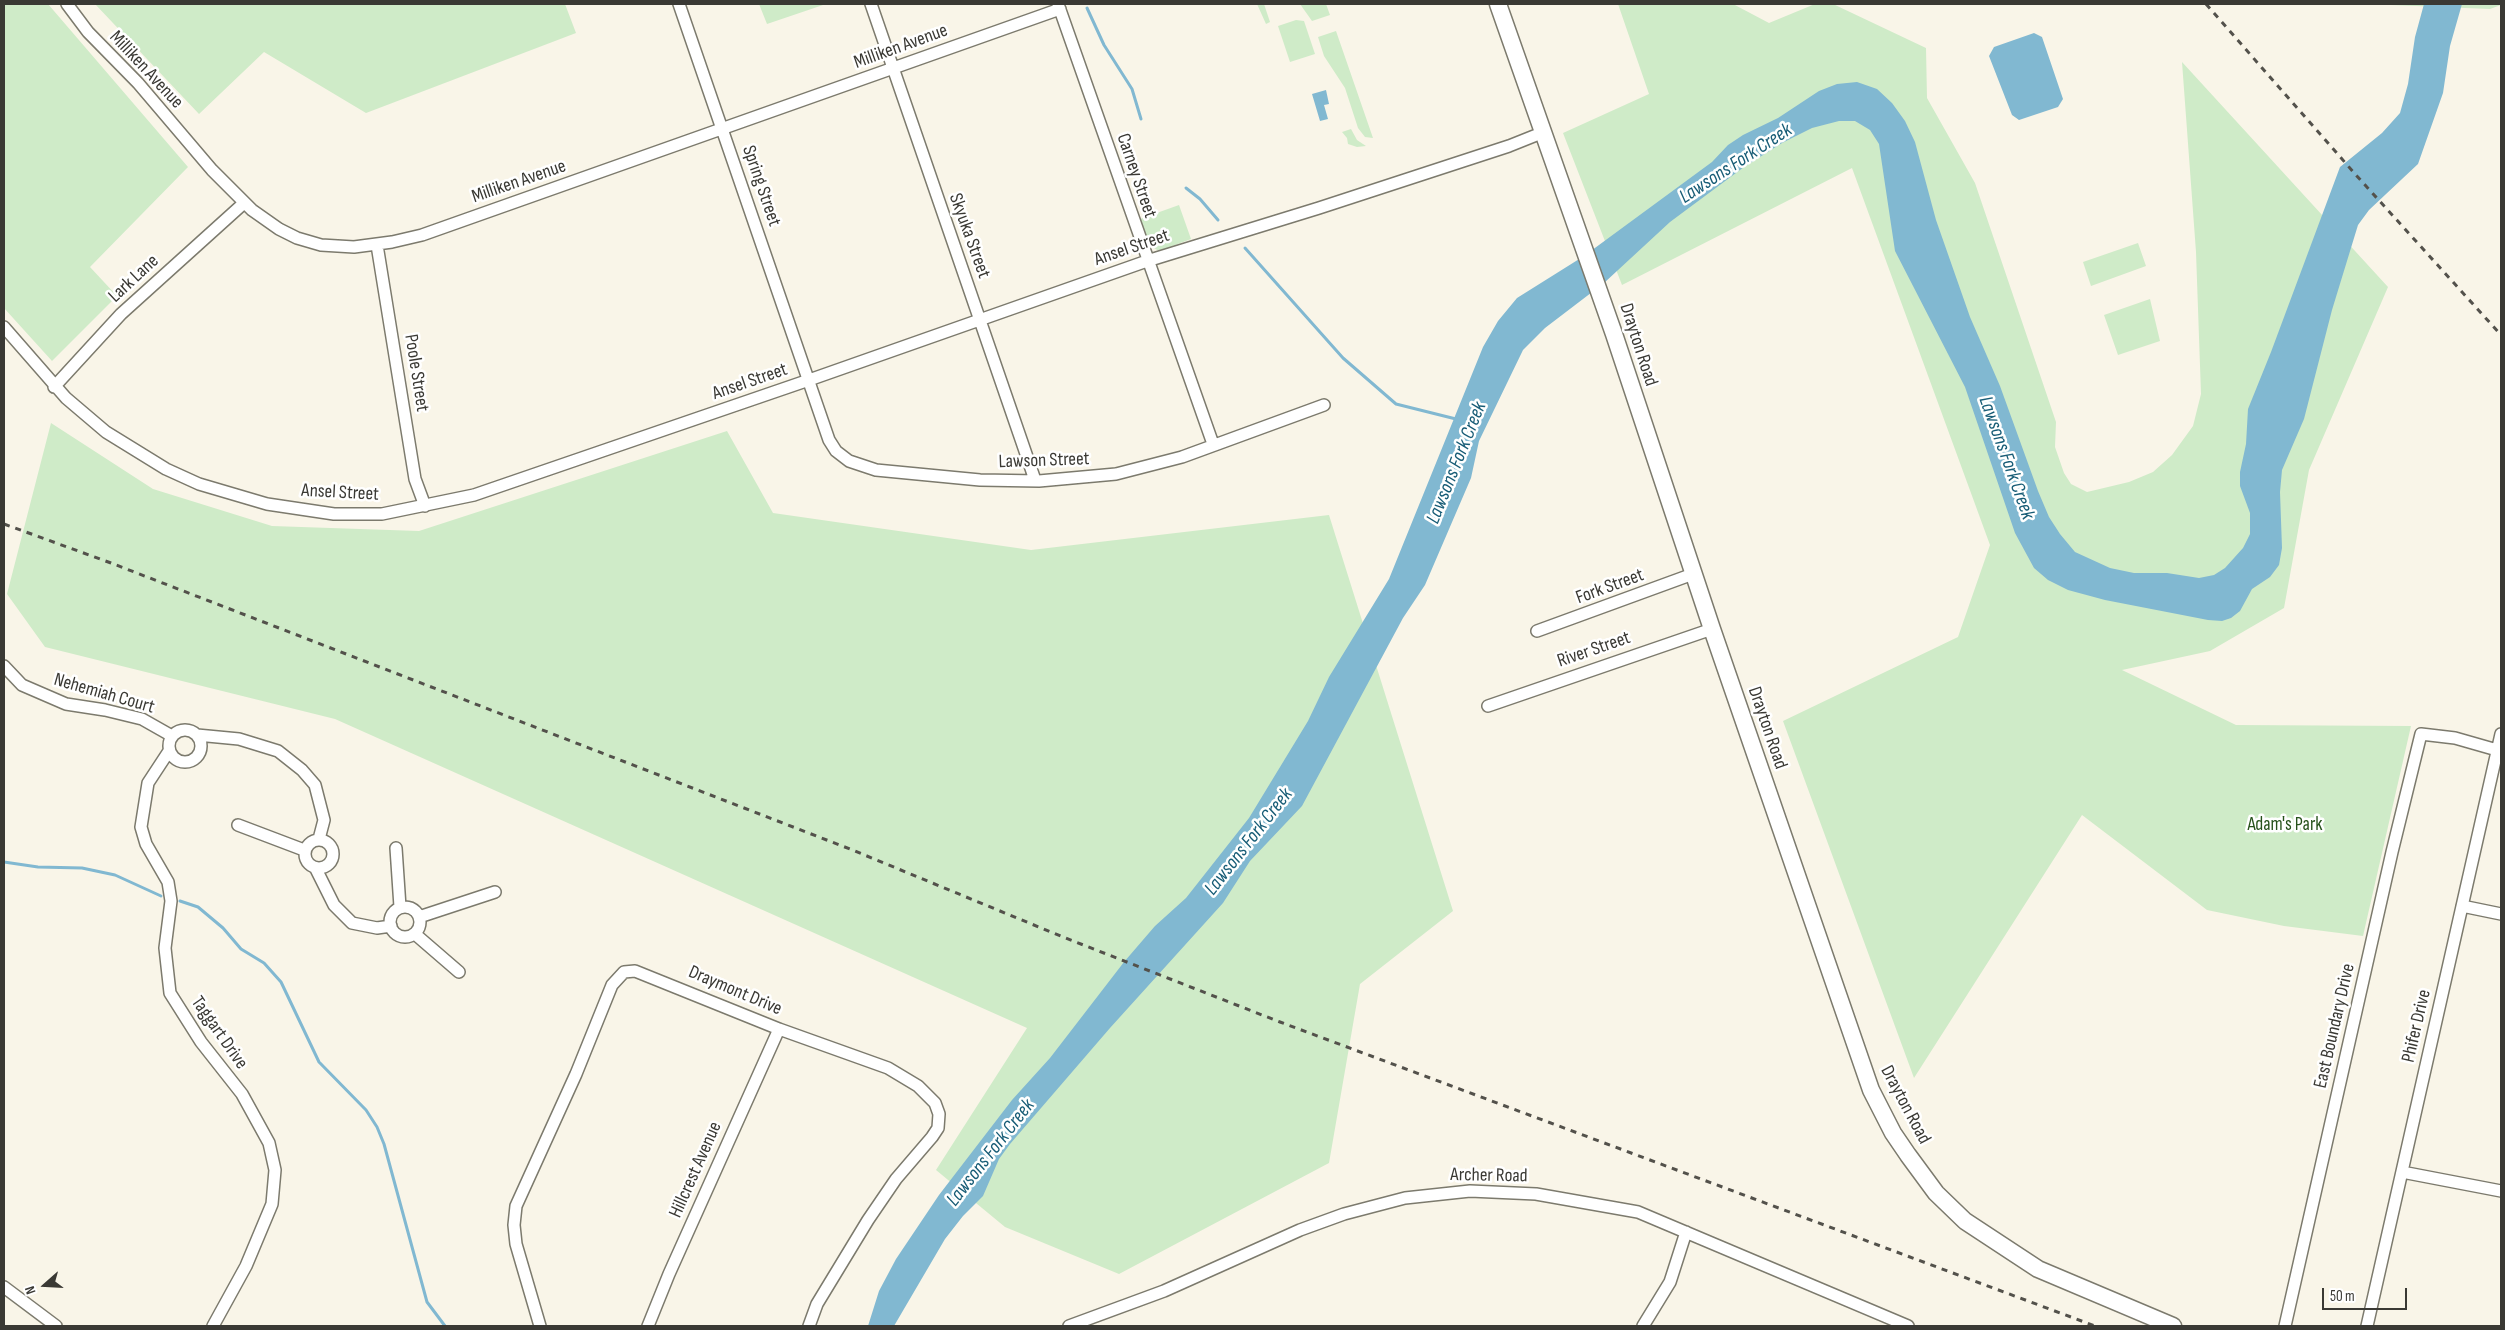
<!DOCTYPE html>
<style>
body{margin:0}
#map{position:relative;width:2505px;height:1330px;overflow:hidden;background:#f9f5e8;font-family:"Sofia Sans Condensed",sans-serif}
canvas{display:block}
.frame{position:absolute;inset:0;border:5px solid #3a3934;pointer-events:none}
.north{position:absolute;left:20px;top:1260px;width:50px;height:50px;-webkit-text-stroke:4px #fff;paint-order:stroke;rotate:251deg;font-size:14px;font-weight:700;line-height:20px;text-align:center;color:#3a3934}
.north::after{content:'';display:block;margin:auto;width:18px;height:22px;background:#3a3934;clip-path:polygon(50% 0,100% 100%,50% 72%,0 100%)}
.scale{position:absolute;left:2322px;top:1288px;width:85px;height:22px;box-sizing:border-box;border:2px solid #3a3934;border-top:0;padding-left:6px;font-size:15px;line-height:18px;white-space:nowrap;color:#3a3934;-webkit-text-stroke:4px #fff;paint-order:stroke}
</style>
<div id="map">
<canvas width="2505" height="1330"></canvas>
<div class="frame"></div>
<div class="north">N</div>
<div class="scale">50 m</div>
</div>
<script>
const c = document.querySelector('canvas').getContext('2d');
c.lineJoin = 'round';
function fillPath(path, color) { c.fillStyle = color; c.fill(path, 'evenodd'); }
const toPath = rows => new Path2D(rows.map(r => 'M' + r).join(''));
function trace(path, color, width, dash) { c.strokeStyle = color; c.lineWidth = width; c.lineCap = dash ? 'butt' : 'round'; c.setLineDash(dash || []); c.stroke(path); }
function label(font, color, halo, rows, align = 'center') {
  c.font = font + ' "Sofia Sans Condensed",sans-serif'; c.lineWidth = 5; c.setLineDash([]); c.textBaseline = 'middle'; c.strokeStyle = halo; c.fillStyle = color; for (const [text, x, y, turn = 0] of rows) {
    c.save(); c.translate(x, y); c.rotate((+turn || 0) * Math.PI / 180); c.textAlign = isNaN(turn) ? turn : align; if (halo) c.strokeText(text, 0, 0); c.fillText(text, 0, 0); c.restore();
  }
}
fillPath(toPath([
 [4,4,48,4,188,167,90,267,117,296,52,361,4,308],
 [95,4,565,4,576,33,366,113,264,52,199,114],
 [759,4,826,4,767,24],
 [1257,4,1264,4,1270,22,1266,24],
 [1300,4,1326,4,1330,15,1312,21],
 [1618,4,1733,4,1769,23,1815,4,1833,4,1926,48,1927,98,1975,183,2056,422,2055,447,2064,473,2071,484,2087,492,2129,482,2153,472,2172,455,2193,426,2201,394,2196,252,2182,62,2388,287,2309,470,2284,608,2210,651,2122,670,2236,725,2411,726,2363,936,2284,926,2207,910,2082,815,1914,1078,1783,721,1958,637,1990,545,1852,168,1622,285,1563,133,1649,94],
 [2366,4,2501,4,2501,5,2490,9],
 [1296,20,1304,21,1315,54,1290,62,1278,26],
 [1336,31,1373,138,1365,137,1358,128,1345,88,1324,56,1318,37],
 [1351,129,1357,140,1366,146,1357,147,1348,144,1347,138,1342,132],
 [1179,205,1191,239,1159,251,1149,245,1140,219],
 [2138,243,2146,266,2091,286,2083,262],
 [2150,299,2160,341,2118,355,2104,315],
 [51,423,153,489,272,526,419,531,727,431,773,513,1031,550,1329,515,1453,911,1360,984,1329,1163,1119,1274,1005,1227,936,1170,1027,1028,335,719,45,647,7,594]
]), '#cfebc8');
fillPath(toPath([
 [2424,4,2462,4,2450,46,2443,93,2418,164,2369,210,2358,225,2332,310,2304,419,2282,470,2280,492,2282,548,2279,565,2270,577,2252,589,2240,611,2231,618,2222,621,2208,620,2105,600,2068,590,2048,580,2034,568,2015,533,1965,387,1895,251,1879,144,1870,130,1855,121,1839,121,1812,128,1782,143,1744,167,1670,222,1604,283,1545,328,1523,350,1479,441,1471,478,1425,585,1403,618,1302,806,1250,861,1223,903,1110,1028,1010,1144,999,1159,983,1196,963,1216,945,1239,894,1326,868,1326,879,1291,896,1259,939,1195,1012,1100,1050,1058,1124,962,1155,926,1186,898,1249,818,1308,721,1329,677,1389,579,1483,347,1498,321,1517,298,1584,256,1712,162,1728,145,1743,135,1778,118,1819,91,1837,84,1857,82,1877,89,1892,103,1905,121,1915,142,1936,220,1970,317,2000,386,2038,491,2049,517,2060,534,2075,552,2110,568,2134,573,2167,573,2199,578,2214,575,2225,568,2243,548,2250,534,2250,513,2240,486,2240,472,2246,444,2248,409,2271,352,2340,167,2382,133,2400,113,2408,84,2415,37],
 [2034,33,2042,37,2063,99,2058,107,2019,120,2012,115,1989,56,1994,47],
 [1326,90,1329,104,1324,105,1328,119,1320,121,1312,94]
]), '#81b8d1');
trace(toPath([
 [1087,8,1104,45,1132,89,1141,119],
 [1186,188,1200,199,1218,220],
 [1245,248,1343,358,1396,404,1456,419],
 [4,862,38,867,82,868,115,875,161,896],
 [180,901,198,907,223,928,241,949,264,963,281,982,319,1062,366,1110,377,1127,384,1144,427,1302,445,1326]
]), '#81b8d1', 3);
const minor = toPath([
 [67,4,88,32,138,83,212,170,252,210,279,229,297,238,321,245,354,247,392,242,422,235,1060,9],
 [679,4,829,440,836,451,849,461,876,470,980,480,1039,481,1116,474,1182,457,1324,405],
 [871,4,1035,480],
 [1058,4,1213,444],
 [377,245,415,479,425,506],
 [4,327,66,398,106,432,166,469,199,484,267,504,334,514,382,514,474,495,809,380,1147,261,1319,208,1509,146,1544,132],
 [54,387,121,314,244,203],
 [1537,631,1693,574],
 [4,666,22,685,66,704,105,710,142,719,172,736],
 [1488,706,1712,629],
 '169 746a16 16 0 1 1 32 0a16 16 0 1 1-32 0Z',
 [197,735,239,739,278,751,302,770,315,785,324,820,319,839],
 [169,751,148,783,141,827,146,844,168,882,171,901,165,948,170,993,201,1042,242,1094,269,1143,275,1170,272,1204,246,1266,213,1326],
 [238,825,304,850],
 '305 854a14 14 0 1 1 28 0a14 14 0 1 1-28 0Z',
 [396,848,400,907],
 [316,869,334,905,352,923,377,928,391,926],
 [2462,906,2501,914],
 '390 922a15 15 0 1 1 30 0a15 15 0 1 1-30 0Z',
 [419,917,495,892],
 [415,934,459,972],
 [2402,1172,2501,1191],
 [4,1287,56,1326],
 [540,1326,516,1244,514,1225,516,1206,576,1074,612,985,624,972,635,971,779,1029,888,1068,918,1086,935,1103,939,1114,938,1128,932,1137,896,1179,868,1220,817,1304,809,1326],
 [648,1326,669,1274,779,1029],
 [1069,1326,1164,1291,1300,1230,1344,1214,1405,1198,1470,1191,1536,1194,1638,1212,1908,1326],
 [1643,1326,1670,1282,1686,1232],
 [2285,1326,2392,852,2421,734,2455,738,2497,750],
 [2367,1326,2501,734]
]);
const secondary = toPath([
 [1498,4,1614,334,1712,629,1871,1090,1893,1133,1908,1155,1936,1193,1965,1221,2038,1269,2173,1326]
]);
trace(minor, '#7c7a6d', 14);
trace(secondary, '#7c7a6d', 19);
trace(minor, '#fff', 11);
trace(secondary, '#fff', 16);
trace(toPath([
 [2206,4,2356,175,2501,335],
 [4,524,111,563,850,849,1063,937,1280,1022,2095,1326]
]), '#53514b', 3, [6, 6]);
label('19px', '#3a3934', '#fff', [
 ["Milliken Avenue",901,47,-20],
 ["Milliken Avenue",146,70,47],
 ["Carney Street",1136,176,71],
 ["Milliken Avenue",519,182,-19],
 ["Spring Street",761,186,71],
 ["Skyuka Street",969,236,70],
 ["Ansel Street",1132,248,-19],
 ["Lark Lane",134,279,-43],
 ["Drayton Road",1638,345,72],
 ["Poole Street",416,373,81],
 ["Ansel Street",750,382,-19],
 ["Lawson Street",1044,461,-2],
 ["Ansel Street",340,493,3],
 ["Fork Street",1610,587,-20],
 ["River Street",1594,650,-19],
 ["Nehemiah Court",104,694,16],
 ["Drayton Road",1767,728,71],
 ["Draymont Drive",735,991,23],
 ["East Boundary Drive",2335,1026,-77],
 ["Phifer Drive",2417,1026,-77],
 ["Taggart Drive",219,1033,55],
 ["Drayton Road",1905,1105,62],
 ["Hillcrest Avenue",696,1170,-66],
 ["Archer Road",1489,1176,1]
]);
label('19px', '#26511a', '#fff', [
 ["Adam's Park",2285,825]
]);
label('italic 20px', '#175c76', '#fff', [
 ["Lawsons Fork Creek",1736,164,-33],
 ["Lawsons Fork Creek",2006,458,70],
 ["Lawsons Fork Creek",1457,463,-68],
 ["Lawsons Fork Creek",1249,842,-52],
 ["Lawsons Fork Creek",991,1153,-52]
]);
</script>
